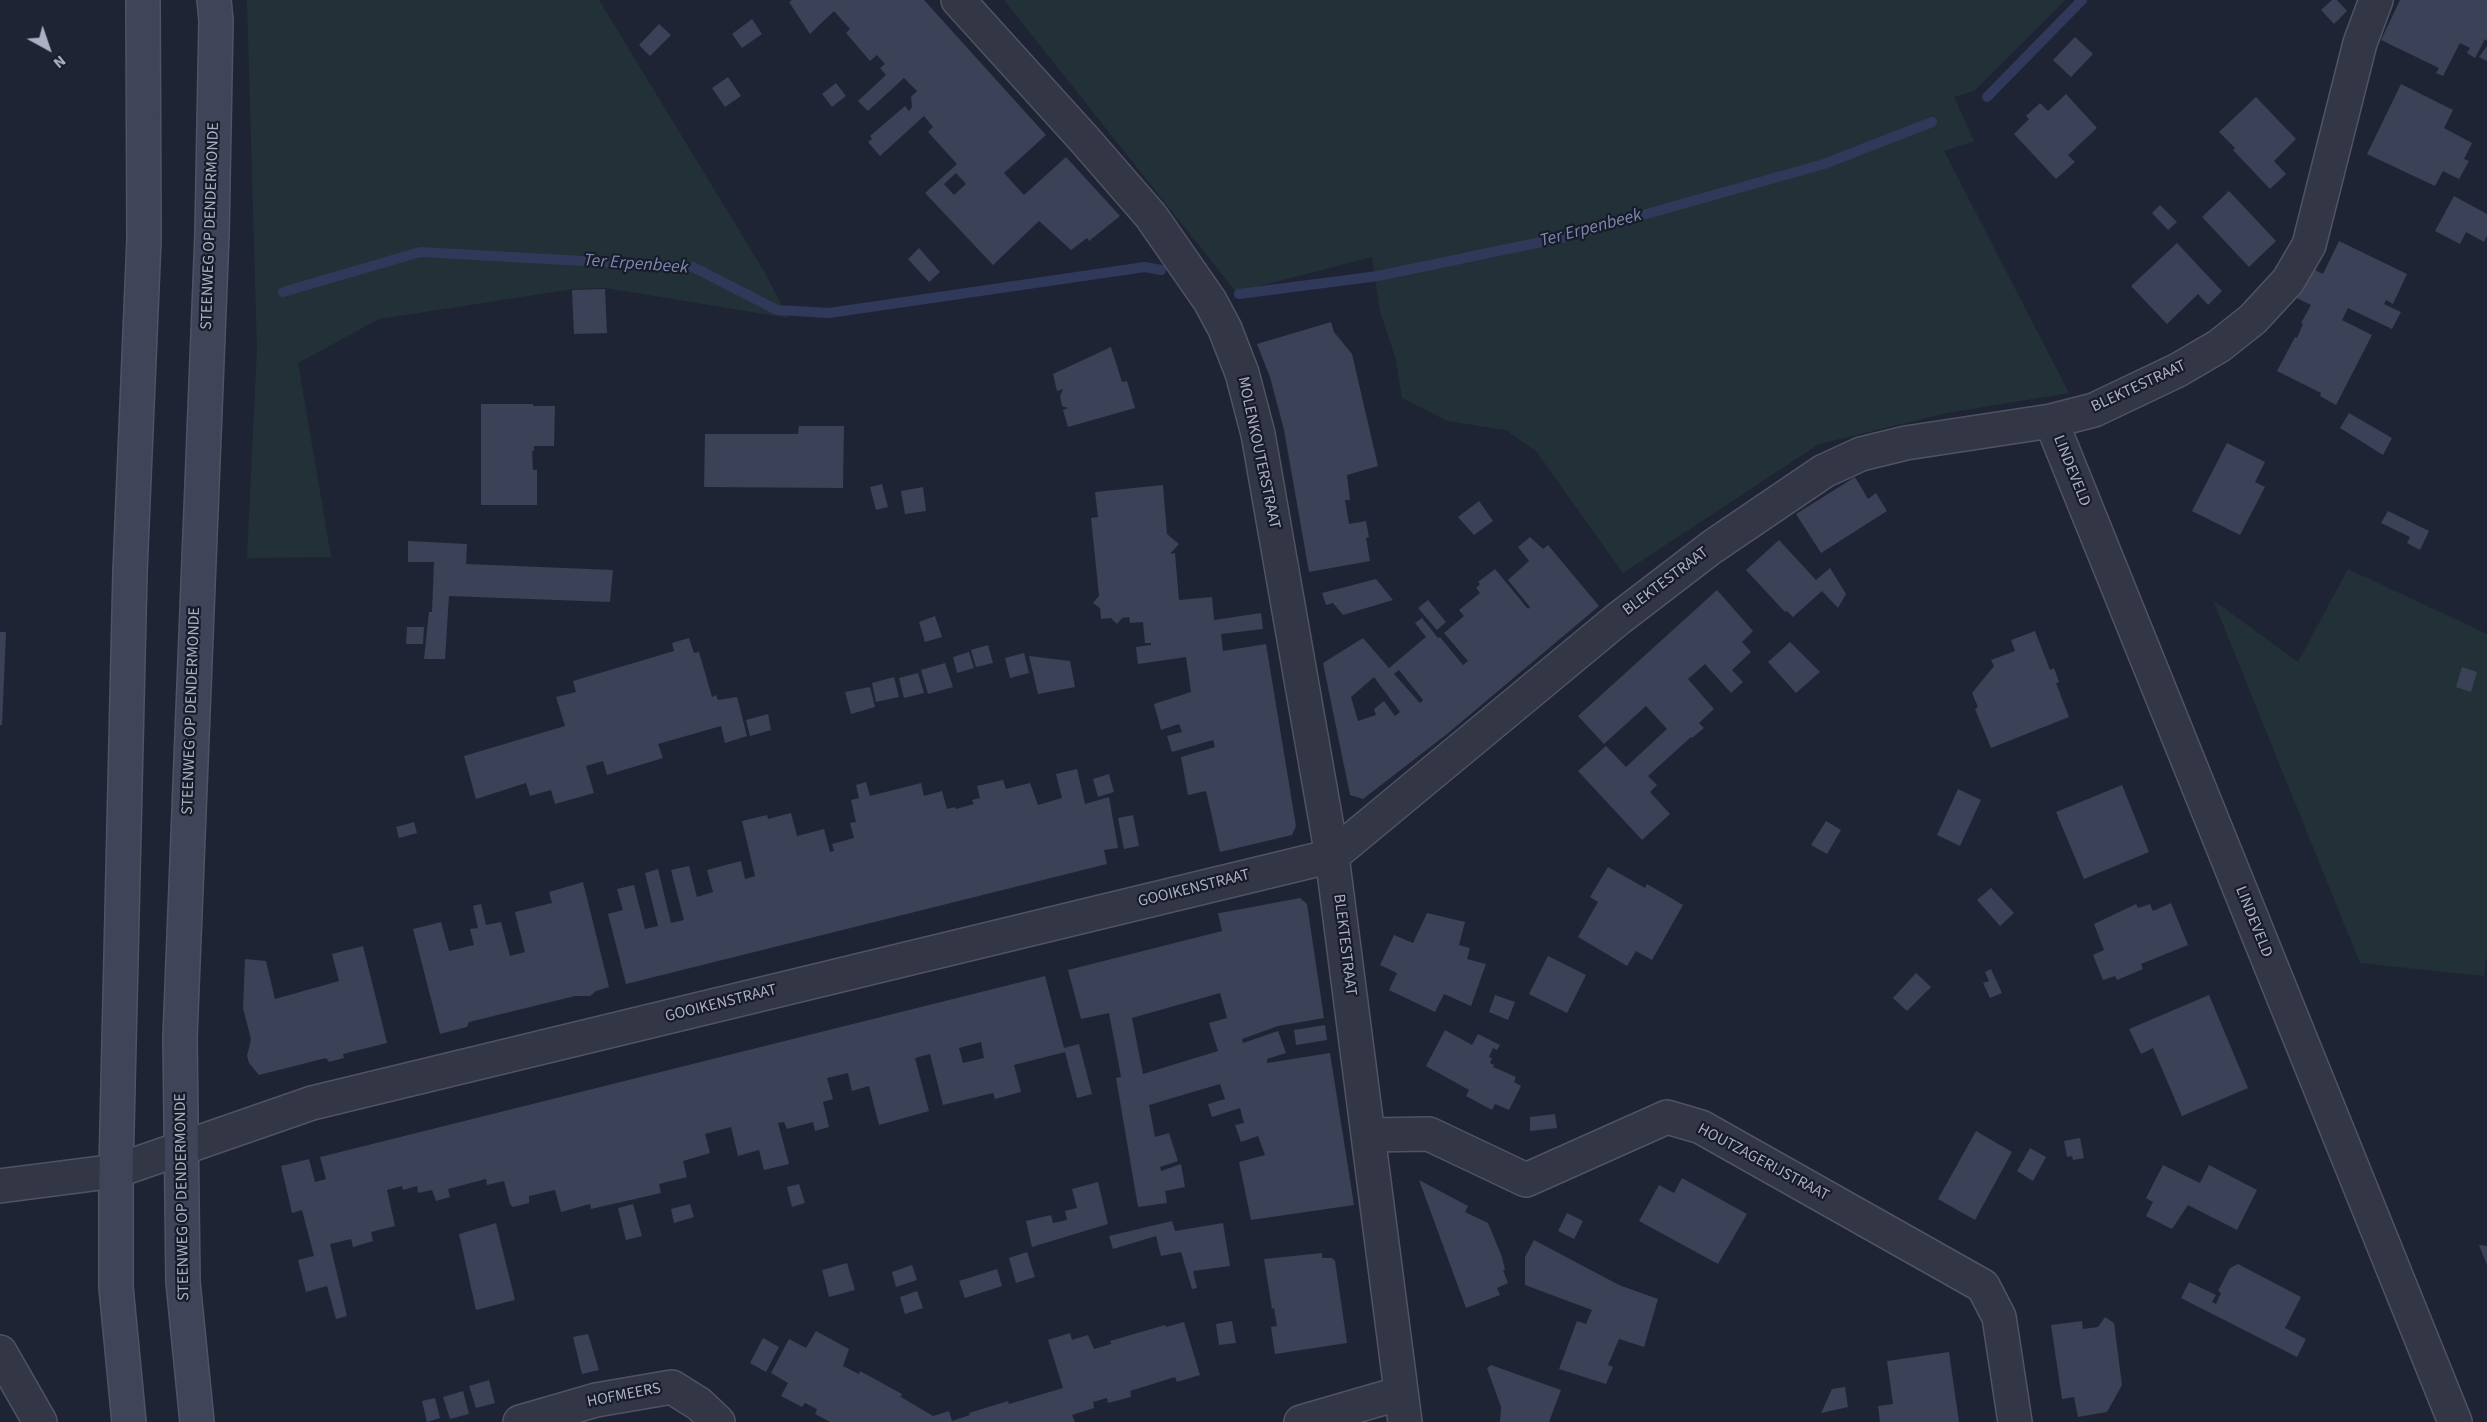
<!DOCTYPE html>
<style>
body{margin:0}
#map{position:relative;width:2487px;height:1422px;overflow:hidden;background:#1f2435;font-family:"Source Sans 3",sans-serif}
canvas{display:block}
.north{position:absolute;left:18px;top:18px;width:60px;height:60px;-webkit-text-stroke:4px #181c2a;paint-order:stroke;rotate:140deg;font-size:16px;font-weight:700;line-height:24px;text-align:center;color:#acb0c3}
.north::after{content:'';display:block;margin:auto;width:21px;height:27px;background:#acb0c3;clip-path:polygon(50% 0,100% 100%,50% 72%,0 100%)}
</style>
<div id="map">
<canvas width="2487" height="1422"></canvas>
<div class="north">N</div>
</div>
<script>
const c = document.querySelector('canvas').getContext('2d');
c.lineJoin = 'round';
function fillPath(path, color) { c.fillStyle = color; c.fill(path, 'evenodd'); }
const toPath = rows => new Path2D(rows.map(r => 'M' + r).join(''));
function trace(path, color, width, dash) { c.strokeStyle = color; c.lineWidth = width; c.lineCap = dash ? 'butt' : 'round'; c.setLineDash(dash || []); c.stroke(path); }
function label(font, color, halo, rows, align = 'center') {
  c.font = font + ' "Source Sans 3",sans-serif'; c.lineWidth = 4.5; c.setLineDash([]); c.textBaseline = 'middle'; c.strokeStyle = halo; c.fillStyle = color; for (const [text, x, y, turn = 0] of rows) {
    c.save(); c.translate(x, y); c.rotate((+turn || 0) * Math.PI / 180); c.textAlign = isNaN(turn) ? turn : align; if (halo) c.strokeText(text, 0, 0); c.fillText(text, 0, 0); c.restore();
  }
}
fillPath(toPath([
 [247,0,599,0,765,273,788,318,606,288,573,289,379,319,298,363,331,557,247,558,257,349],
 [1004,0,2065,0,1974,91,1954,97,1974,141,1944,151,2069,393,1947,413,1819,444,1623,573,1537,452,1506,430,1447,421,1402,398,1396,360,1380,311,1372,257,1236,292],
 [2348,569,2487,634,2487,955,2484,976,2360,963,2213,600,2298,662]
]), '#223137');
trace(toPath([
 [1987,97,2082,0],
 [283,292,420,252,693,267,777,310,829,313,1145,267,1161,270],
 [1239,294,1378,276,1565,237,1824,164,1932,122]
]), '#31395a', 10);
fillPath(toPath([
 [792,0,924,0,1046,135,1004,173,1024,195,1066,157,1120,216,1089,241,1087,238,1071,250,1039,221,993,265,925,193,957,164,928,132,933,127,924,116,880,156,868,142,872,139,870,136,905,106,909,111,912,107,911,97,917,91,904,78,868,111,858,101,886,75,880,68,885,64,877,55,870,61,846,33,850,29,834,11,810,34,789,2],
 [956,173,966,184,954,195,944,184],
 [2332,0,2337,0,2347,11,2334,24,2321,10],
 [2400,0,2487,0,2487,41,2485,39,2475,58,2467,53,2470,48,2460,43,2443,76,2436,73,2439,68,2381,40],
 [752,19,762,34,742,48,732,34],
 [659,24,671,35,650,56,639,45],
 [2075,37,2093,54,2071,77,2053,60],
 [2487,46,2487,61,2479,57],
 [728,77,741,96,725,107,712,88],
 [836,83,846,96,832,107,822,94],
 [2401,84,2453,110,2444,128,2472,143,2464,159,2469,161,2459,179,2443,171,2435,186,2367,154],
 [2066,94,2097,128,2068,155,2075,162,2056,179,2014,134,2029,119,2026,116,2040,103,2048,111],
 [2256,97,2296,139,2274,161,2286,174,2270,189,2233,150,2235,148,2219,132],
 [2229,191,2276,241,2249,267,2202,217],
 [2454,196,2487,214,2487,236,2484,242,2466,232,2460,244,2435,231],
 [2160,205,2177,222,2168,230,2152,213],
 [2339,241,2407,274,2393,304,2386,300,2384,304,2401,312,2392,329,2348,308,2342,320,2372,335,2336,405,2320,396,2321,393,2277,371,2295,337,2297,338,2303,324,2301,323,2311,305,2297,298,2315,270,2323,274],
 [2177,243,2222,291,2208,305,2198,294,2167,324,2131,286],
 [919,248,940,272,929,282,908,259],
 [605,289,607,333,574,334,572,290],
 [1331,322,1334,332,1352,354,1378,466,1347,475,1350,500,1345,500,1349,524,1366,521,1369,537,1366,538,1370,561,1309,572,1284,430,1270,377,1257,344],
 [1111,347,1122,382,1127,381,1135,408,1068,427,1063,410,1068,408,1062,406,1060,396,1063,389,1057,391,1053,374],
 [481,404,533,404,533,406,555,406,554,446,534,446,534,451,532,451,533,470,537,470,537,505,481,505],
 [2349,413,2392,438,2383,455,2340,428],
 [799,426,844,426,843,488,704,487,705,434,798,434],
 [2227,443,2265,462,2255,482,2265,487,2240,535,2192,511],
 [1855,477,1868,499,1876,493,1887,511,1821,553,1796,514],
 [882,484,888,507,876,510,870,487],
 [1163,485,1167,534,1179,544,1170,554,1175,553,1179,600,1212,597,1214,620,1261,613,1263,629,1221,634,1223,651,1266,644,1296,826,1292,835,1220,852,1206,791,1188,795,1181,757,1215,747,1213,740,1172,752,1167,736,1182,732,1179,724,1161,730,1154,704,1191,692,1186,657,1138,664,1136,647,1151,645,1151,643,1145,643,1143,622,1130,623,1129,617,1122,618,1117,624,1111,618,1101,619,1100,608,1093,603,1099,596,1091,518,1098,517,1095,492],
 [923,487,926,511,905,514,901,491],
 [1479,501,1493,521,1474,535,1458,517],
 [2388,511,2429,531,2420,550,2407,543,2410,537,2381,523],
 [1530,537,1543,549,1548,545,1599,606,1447,734,1363,799,1350,795,1323,663,1363,638,1389,668,1426,637,1415,623,1422,618,1438,638,1440,637,1463,665,1468,661,1444,633,1464,616,1459,610,1480,593,1476,588,1480,584,1478,582,1495,569,1528,609,1530,607,1508,580,1529,561,1518,547],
 [1399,670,1423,700,1420,703,1394,674],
 [1374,677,1400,712,1395,716,1384,701,1374,709,1376,715,1358,721,1351,697],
 [1779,540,1816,580,1830,568,1846,594,1838,608,1822,591,1793,617,1787,611,1785,612,1746,570],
 [408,541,467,544,466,564,613,570,610,602,449,596,445,659,424,659,429,612,432,612,434,562,408,562],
 [1376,579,1393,600,1343,615,1333,603,1326,605,1322,593],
 [1717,590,1753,631,1742,642,1751,652,1732,670,1743,682,1731,693,1705,664,1688,679,1714,709,1699,723,1704,728,1692,738,1691,737,1648,776,1657,785,1650,792,1670,814,1642,840,1578,771,1606,746,1626,767,1667,729,1646,706,1604,744,1578,716],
 [1428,600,1446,622,1437,630,1418,608],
 [935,616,942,637,925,642,919,622],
 [407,627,424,627,423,644,406,644],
 [2035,631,2050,670,2054,668,2059,682,2056,683,2069,717,1991,748,1975,709,1978,707,1972,693,1994,666,1991,660,2015,651,2011,640],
 [0,632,6,632,2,725,0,725],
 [689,638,694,653,699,652,712,697,716,695,718,700,737,697,747,736,725,743,721,726,658,744,663,758,607,775,603,761,586,766,594,793,555,804,551,790,530,796,526,783,476,799,464,756,565,726,556,697,576,692,573,681,674,651,672,643],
 [1790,642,1820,672,1796,693,1768,662],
 [988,645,993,663,976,667,971,650],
 [969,652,974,668,957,673,953,657],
 [1024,653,1029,673,1010,678,1005,658],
 [1029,656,1070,661,1075,687,1038,694],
 [945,663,953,687,928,694,921,670],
 [2462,667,2477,672,2471,692,2456,687],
 [918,673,924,693,904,698,899,678],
 [894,677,899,697,876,702,872,683],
 [870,687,875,707,851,714,845,692],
 [768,714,771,730,750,736,746,720],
 [1077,769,1085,804,1109,797,1118,848,1104,850,1107,864,626,984,608,914,623,910,617,889,634,885,645,929,658,926,645,873,658,869,671,923,684,920,671,870,689,866,697,897,713,892,707,870,741,861,745,879,755,876,742,821,767,815,768,819,791,813,797,836,824,829,830,852,834,851,832,844,854,838,850,823,856,822,851,800,859,798,856,785,866,782,870,796,921,783,924,796,942,791,947,809,955,807,956,809,974,804,972,800,980,798,977,786,1003,780,1006,789,1030,783,1038,805,1062,798,1056,774],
 [1109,774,1114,792,1098,797,1093,779],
 [2122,785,2149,852,2084,879,2056,812],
 [1958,789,1981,800,1960,846,1937,835],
 [1133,815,1139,846,1124,849,1118,818],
 [1826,821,1841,830,1827,854,1811,845],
 [414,822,417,833,399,838,396,827],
 [1608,867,1645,888,1647,884,1683,905,1652,960,1636,951,1627,966,1578,937,1598,902,1590,897],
 [583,882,609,987,596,991,590,996,575,996,469,1022,467,1027,440,1034,413,929,441,922,449,951,474,945,470,929,478,928,473,906,481,904,486,925,501,922,510,956,525,952,515,912,552,903,549,892],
 [1991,888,2014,913,2000,926,1977,900],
 [1300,898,1307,904,1324,1018,1278,1026,1242,1039,1243,1043,1278,1031,1286,1053,1267,1059,1267,1063,1330,1053,1354,1205,1251,1220,1239,1162,1265,1155,1258,1136,1241,1142,1235,1125,1244,1123,1240,1108,1212,1117,1208,1104,1225,1099,1220,1084,1149,1105,1155,1137,1169,1133,1178,1161,1160,1167,1161,1171,1181,1164,1185,1187,1165,1191,1167,1203,1138,1207,1116,1078,1121,1077,1109,1013,1081,1019,1068,970,1222,931,1218,913,1220,913],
 [1220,993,1227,1018,1209,1023,1218,1051,1143,1074,1132,1018],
 [2171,903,2188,945,2141,964,2143,969,2117,980,2115,976,2103,980,2093,955,2104,950,2094,924,2136,904,2138,908,2150,904,2153,911],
 [1427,913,1465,922,1459,945,1470,948,1467,959,1486,964,1471,1006,1444,994,1435,1012,1389,990,1397,973,1380,965,1394,935,1413,943],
 [363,946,387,1043,343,1054,344,1058,329,1062,326,1058,259,1075,249,1063,247,1056,251,1039,243,1008,245,959,266,961,275,999,339,981,332,954],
 [1548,956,1586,975,1567,1013,1529,994],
 [1991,969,2002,993,1990,998,1983,983,1989,981,1985,972],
 [1916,973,1931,987,1907,1011,1893,998],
 [1045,976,1064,1048,1079,1044,1092,1094,1077,1098,1065,1052,1014,1065,1021,1092,995,1099,993,1093,943,1105,930,1054,915,1058,929,1111,879,1125,869,1086,852,1091,848,1073,827,1078,833,1099,823,1102,829,1127,815,1131,813,1122,787,1129,784,1122,778,1123,789,1164,764,1170,759,1150,738,1156,731,1127,705,1134,710,1153,683,1161,687,1177,659,1184,661,1193,591,1209,590,1204,561,1212,555,1190,529,1196,529,1203,513,1207,510,1204,504,1181,487,1185,486,1179,448,1189,450,1197,436,1201,432,1190,418,1193,417,1186,403,1190,402,1186,387,1190,395,1226,371,1232,373,1241,353,1247,351,1239,330,1244,347,1316,336,1319,327,1286,306,1292,298,1260,314,1256,302,1210,292,1213,281,1166,309,1159,315,1182,326,1179,320,1157],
 [981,1042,984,1058,963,1063,959,1048],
 [1495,995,1515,1002,1508,1020,1489,1012],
 [2209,995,2248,1088,2182,1116,2153,1048,2141,1054,2129,1029],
 [1325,1025,1327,1040,1296,1045,1294,1030],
 [1445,1030,1472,1045,1478,1034,1500,1045,1497,1050,1493,1048,1489,1057,1492,1058,1490,1063,1494,1065,1493,1067,1516,1077,1514,1082,1521,1086,1509,1110,1495,1104,1492,1110,1466,1096,1469,1090,1426,1066],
 [1555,1114,1557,1128,1530,1131,1530,1117],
 [1976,1131,2012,1152,1975,1220,1938,1199],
 [2080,1138,2084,1158,2073,1160,2072,1156,2067,1157,2064,1141],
 [2030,1148,2046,1157,2033,1181,2017,1171],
 [2163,1165,2200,1183,2209,1165,2257,1190,2237,1230,2188,1205,2172,1229,2146,1216,2153,1202,2146,1198],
 [1682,1178,1747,1214,1718,1264,1639,1221,1659,1185,1674,1193],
 [1419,1180,1468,1206,1465,1212,1488,1223,1502,1257,1505,1270,1503,1270,1508,1283,1497,1288,1500,1295,1466,1308],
 [1098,1182,1108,1224,1032,1247,1026,1221,1051,1215,1053,1223,1067,1220,1065,1211,1077,1208,1072,1189],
 [799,1184,805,1203,792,1207,787,1187],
 [633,1204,642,1236,626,1240,618,1208],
 [690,1204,694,1217,674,1223,671,1209],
 [1567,1213,1583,1221,1574,1239,1558,1231],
 [1172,1221,1175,1231,1223,1223,1230,1266,1193,1271,1197,1288,1192,1289,1181,1252,1161,1256,1156,1236,1113,1249,1109,1236],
 [496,1223,515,1300,476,1310,459,1234],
 [1534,1240,1619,1285,1658,1299,1644,1347,1619,1339,1608,1365,1613,1367,1606,1384,1559,1369,1577,1321,1586,1324,1592,1310,1525,1285,1525,1257],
 [2479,1245,2487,1246,2487,1265],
 [1027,1252,1035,1277,1016,1283,1009,1258],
 [1322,1253,1322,1258,1332,1258,1335,1261,1347,1343,1275,1354,1271,1327,1277,1326,1274,1308,1272,1309,1264,1259],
 [847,1263,855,1290,829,1297,822,1270],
 [2238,1264,2301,1297,2285,1328,2306,1339,2297,1357,2181,1298,2189,1282,2216,1295,2212,1302,2216,1304,2221,1293,2218,1291,2230,1268],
 [912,1265,917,1280,896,1287,892,1272],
 [997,1269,1002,1286,965,1298,959,1281],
 [917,1291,923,1308,905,1314,900,1297],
 [2105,1317,2114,1323,2122,1385,2107,1412,2078,1417,2074,1397,2062,1399,2051,1325,2082,1321,2083,1329,2098,1327],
 [1232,1321,1236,1343,1219,1345,1216,1324],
 [1184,1322,1200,1375,1177,1382,1175,1377,1130,1391,1131,1397,1108,1403,1107,1398,1093,1402,1094,1408,1072,1415,1075,1422,830,1422,815,1414,817,1409,805,1403,802,1407,781,1396,788,1383,771,1373,789,1339,806,1348,816,1331,849,1349,843,1366,859,1374,860,1371,902,1394,901,1397,933,1416,949,1411,952,1421,970,1415,969,1413,1008,1401,1009,1404,1063,1388,1048,1340,1070,1333,1072,1340,1088,1335,1094,1349,1111,1344,1110,1341,1165,1325,1166,1327],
 [588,1334,599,1370,582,1374,573,1337],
 [763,1338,779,1347,766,1372,750,1363],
 [1949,1352,1959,1422,1880,1422,1878,1406,1893,1404,1887,1361],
 [1491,1365,1561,1390,1549,1422,1500,1422,1501,1407,1487,1368],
 [489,1380,495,1403,476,1408,469,1386],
 [1845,1387,1848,1407,1821,1413,1832,1389],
 [463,1391,469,1414,450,1419,443,1397],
 [435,1398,440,1418,427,1422,422,1401]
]), '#3b4156');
const street = toPath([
 [958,0,1084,139,1151,216,1210,301,1225,329,1242,373,1258,434,1332,856,1405,1422],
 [2051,421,2455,1422],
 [1369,1135,1429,1134,1526,1180,1667,1117,1701,1127,1983,1286,1999,1317,2015,1422],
 [0,1186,116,1171,312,1103,1332,856,1618,619,1712,547,1824,471,1861,454,1906,443,2051,421,2094,410,2178,370,2219,346,2253,319,2288,281,2309,245,2360,43,2376,0],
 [0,1352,40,1422],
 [520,1422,596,1400,672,1387,699,1404,718,1422],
 [1301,1422,1401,1393]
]);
const secondary = toPath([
 [129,1422,116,1287,116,1171,130,572,144,239,143,0],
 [197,1422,183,1282,180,1037,212,234,216,20,214,0]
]);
trace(street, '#505364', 36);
trace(secondary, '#505364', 36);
trace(street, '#323645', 33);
trace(secondary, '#404458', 33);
label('16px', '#acb0c3', '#181c2a', [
 ["STEENWEG OP DENDERMONDE",211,226,-88],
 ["BLEKTESTRAAT",2139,387,-25],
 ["MOLENKOUTERSTRAAT",1258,453,78],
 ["LINDEVELD",2071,471,68],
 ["BLEKTESTRAAT",1666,582,-37],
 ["STEENWEG OP DENDERMONDE",192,711,-88],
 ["GOOIKENSTRAAT",1194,889,-14],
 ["LINDEVELD",2253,922,68],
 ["BLEKTESTRAAT",1344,945,83],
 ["GOOIKENSTRAAT",721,1004,-14],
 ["HOUTZAGERIJSTRAAT",1763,1163,28],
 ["STEENWEG OP DENDERMONDE",183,1197,-91],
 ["HOFMEERS",624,1396,-11]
]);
label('italic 18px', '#7c87b0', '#181c2a', [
 ["Ter Erpenbeek",1591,229,-15],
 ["Ter Erpenbeek",636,265,4]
]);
</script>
